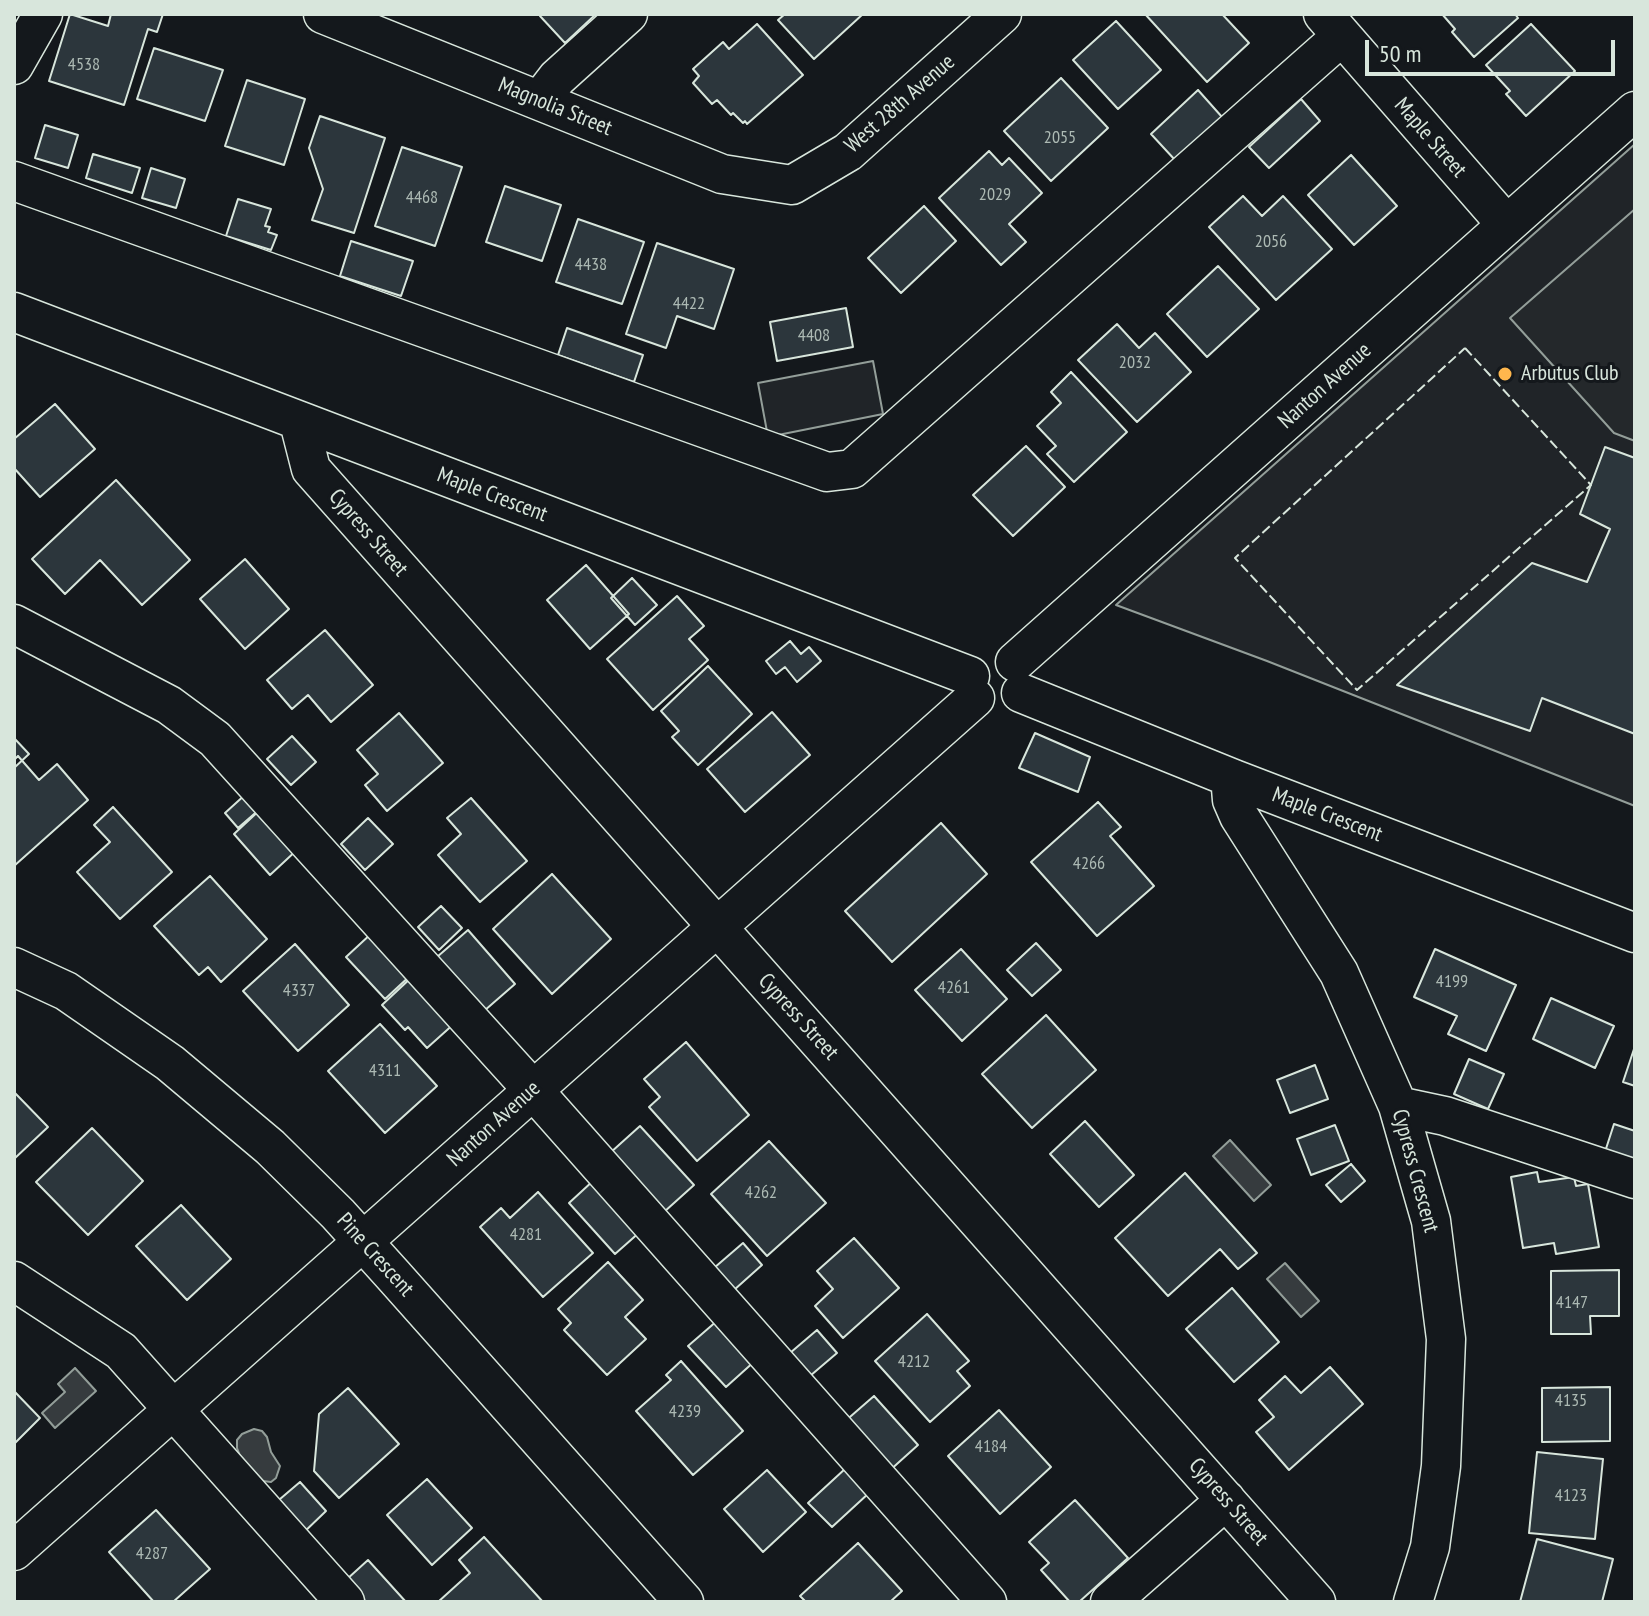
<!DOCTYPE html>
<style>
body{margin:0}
#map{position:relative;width:1649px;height:1616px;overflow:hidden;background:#14181c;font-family:"PT Sans Narrow",sans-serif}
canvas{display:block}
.frame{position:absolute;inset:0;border:16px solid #d8e6dc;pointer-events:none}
.scale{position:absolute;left:1365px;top:40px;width:250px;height:36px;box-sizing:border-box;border:4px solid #d8e6dc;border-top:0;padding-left:10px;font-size:24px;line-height:28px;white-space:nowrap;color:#d8e6dc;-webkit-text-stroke:6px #14181c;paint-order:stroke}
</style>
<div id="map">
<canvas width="1649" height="1616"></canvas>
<div class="frame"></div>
<div class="scale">50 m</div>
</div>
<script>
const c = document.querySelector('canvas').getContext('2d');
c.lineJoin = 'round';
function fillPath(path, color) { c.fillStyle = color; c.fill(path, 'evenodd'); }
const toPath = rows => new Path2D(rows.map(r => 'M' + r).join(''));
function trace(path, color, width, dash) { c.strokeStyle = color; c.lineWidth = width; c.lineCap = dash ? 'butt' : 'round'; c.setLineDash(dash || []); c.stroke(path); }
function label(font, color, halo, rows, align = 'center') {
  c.font = font + ' "PT Sans Narrow",sans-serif'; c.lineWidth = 6; c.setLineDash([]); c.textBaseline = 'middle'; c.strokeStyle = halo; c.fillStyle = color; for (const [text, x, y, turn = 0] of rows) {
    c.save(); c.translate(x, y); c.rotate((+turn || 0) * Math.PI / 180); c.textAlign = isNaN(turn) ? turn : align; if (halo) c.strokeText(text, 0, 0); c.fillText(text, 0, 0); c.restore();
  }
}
const green = toPath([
 [1635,144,1635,806,1267,661,1116,605,1635,144],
 [873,361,883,414,768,437,758,383,873,361]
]);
fillPath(green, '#202428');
trace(green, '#939e99', 2);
const parking = toPath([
 [1635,209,1635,441,1614,433,1510,318,1635,209]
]);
fillPath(parking, '#24282b');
trace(parking, '#939e99', 2);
const water = toPath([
 [1230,1140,1271,1185,1254,1201,1213,1156,1230,1140],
 [1285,1263,1319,1301,1301,1317,1267,1279,1285,1263],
 [75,1368,96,1391,55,1428,42,1413,65,1392,58,1384,75,1368],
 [254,1429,262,1431,267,1437,271,1452,280,1466,276,1478,271,1482,263,1481,242,1461,237,1448,237,1440,242,1434,254,1429]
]);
fillPath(water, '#363b3e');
trace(water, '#939e99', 2);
const building = toPath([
 [70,14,108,26,111,14,163,14,157,32,148,29,124,105,49,81,70,14],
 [542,14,596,14,565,43,540,16,542,14],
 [785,14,863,14,814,59,778,20,785,14],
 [1145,14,1222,14,1249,43,1207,82,1145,14],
 [1442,14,1515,14,1518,18,1474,57,1452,32,1455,29,1442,14],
 [1116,21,1161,70,1118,109,1073,60,1116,21],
 [757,24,803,75,747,124,745,121,743,123,733,113,731,115,717,100,712,104,693,83,699,76,693,69,723,42,729,49,757,24],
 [1531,24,1575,71,1526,116,1506,94,1510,91,1486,65,1531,24],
 [154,48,223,70,205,121,137,99,154,48],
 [1061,78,1108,128,1051,181,1004,131,1061,78],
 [247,80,305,99,284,165,225,146,247,80],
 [1198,90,1222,117,1175,160,1151,134,1198,90],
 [1301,99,1320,121,1269,168,1249,147,1301,99],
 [320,116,385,138,354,233,312,220,323,189,309,148,320,116],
 [45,125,78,135,68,168,35,158,45,125],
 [402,147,462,167,435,246,375,226,402,147],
 [989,151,1002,165,1009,158,1042,193,1009,224,1026,242,1001,265,939,198,989,151],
 [93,154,140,168,132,193,86,178,93,154],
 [1351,155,1397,206,1354,245,1308,195,1351,155],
 [151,168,185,179,176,208,142,198,151,168],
 [505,186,561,205,542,261,486,242,505,186],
 [1243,196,1262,216,1283,196,1332,249,1276,300,1209,227,1243,196],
 [238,199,271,209,265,226,270,227,268,232,277,235,271,250,226,236,238,199],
 [924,206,956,241,901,293,868,258,924,206],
 [578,219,644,242,622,304,556,282,578,219],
 [351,241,413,261,401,296,340,276,351,241],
 [657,243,734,269,714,329,677,316,666,348,626,334,657,243],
 [1218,266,1259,309,1207,357,1167,314,1218,266],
 [846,308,853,347,777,361,770,322,846,308],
 [1117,324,1139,348,1155,333,1191,372,1137,422,1078,360,1117,324],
 [567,328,643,355,634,382,558,355,567,328],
 [1071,372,1127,432,1074,482,1047,454,1056,446,1037,426,1061,403,1051,392,1071,372],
 [55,404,95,449,40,497,14,468,14,439,55,404],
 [1026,446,1065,487,1013,536,973,495,1026,446],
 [1605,447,1635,458,1635,734,1542,698,1530,731,1397,685,1532,563,1587,582,1610,529,1580,514,1605,447],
 [116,480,190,560,142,605,100,560,65,594,32,559,116,480],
 [245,559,289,609,245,649,200,599,245,559],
 [586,565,629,614,590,649,547,600,586,565],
 [632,578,657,605,635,625,611,598,632,578],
 [677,596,704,626,689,639,708,660,653,710,607,659,677,596],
 [325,630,373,685,331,722,308,695,292,709,267,680,325,630],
 [790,641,801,654,809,647,821,661,797,682,785,667,776,674,766,661,790,641],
 [708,666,752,714,698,765,672,737,679,731,661,711,708,666],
 [772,712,810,755,745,812,707,769,772,712],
 [399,713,443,763,387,811,365,785,378,774,357,750,399,713],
 [1035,733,1090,757,1078,792,1019,768,1035,733],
 [292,736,316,762,291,785,267,759,292,736],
 [14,738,29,754,14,768,14,738],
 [18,756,39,780,57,764,88,800,14,866,14,760,18,756],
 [247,793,261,808,238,828,225,813,247,793],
 [471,798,527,861,480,902,438,855,461,834,447,818,471,798],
 [1098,802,1121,827,1110,836,1154,886,1097,936,1031,862,1098,802],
 [113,807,172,872,120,919,77,872,110,842,94,825,113,807],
 [263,807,299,848,270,875,234,834,263,807],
 [368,818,393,844,365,870,341,844,368,818],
 [941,823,987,874,892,962,845,911,941,823],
 [552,874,611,939,552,994,493,929,552,874],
 [210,876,267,939,221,982,208,967,199,975,154,926,210,876],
 [441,906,462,928,439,950,418,927,441,906],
 [468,930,515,984,484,1011,437,957,468,930],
 [373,932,412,974,385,999,346,957,373,932],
 [1036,943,1061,970,1032,996,1007,970,1036,943],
 [295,944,349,1005,298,1051,243,991,295,944],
 [961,949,1007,999,962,1041,915,990,961,949],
 [1435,949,1516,985,1486,1051,1448,1034,1457,1016,1414,997,1435,949],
 [414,975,456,1022,427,1048,408,1027,405,1030,382,1005,414,975],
 [1551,998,1614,1026,1595,1068,1533,1039,1551,998],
 [1046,1015,1096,1070,1032,1128,982,1074,1046,1015],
 [380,1024,437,1086,385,1133,328,1071,380,1024],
 [686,1042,749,1115,697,1161,649,1107,660,1097,644,1079,686,1042],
 [1635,1046,1635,1086,1623,1082,1635,1046],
 [1469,1059,1504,1074,1488,1109,1454,1094,1469,1059],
 [1315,1065,1328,1099,1290,1113,1277,1080,1315,1065],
 [14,1092,48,1127,14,1159,14,1092],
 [1085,1121,1134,1175,1099,1207,1050,1154,1085,1121],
 [1614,1124,1635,1131,1635,1168,1603,1158,1614,1124],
 [1335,1125,1349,1161,1311,1175,1297,1139,1335,1125],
 [640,1126,694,1185,664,1212,610,1153,640,1126],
 [92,1128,143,1181,88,1235,36,1182,92,1128],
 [769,1141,826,1203,767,1256,711,1194,769,1141],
 [1351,1164,1365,1181,1341,1202,1326,1185,1351,1164],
 [1537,1172,1539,1182,1574,1177,1576,1186,1588,1184,1599,1247,1556,1254,1554,1243,1523,1248,1511,1177,1537,1172],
 [1185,1173,1257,1253,1238,1269,1220,1249,1168,1296,1115,1238,1185,1173],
 [594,1180,641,1231,615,1254,569,1203,594,1180],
 [538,1192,593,1253,543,1297,480,1227,501,1208,510,1218,538,1192],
 [181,1205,231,1259,187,1300,136,1246,181,1205],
 [854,1238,899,1288,843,1338,815,1306,833,1289,817,1271,854,1238],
 [743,1243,762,1265,734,1290,714,1268,743,1243],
 [608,1262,643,1300,625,1317,646,1339,607,1375,564,1330,571,1323,558,1309,608,1262],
 [1619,1270,1619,1316,1590,1316,1591,1334,1551,1334,1551,1271,1619,1270],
 [1232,1288,1279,1342,1234,1382,1186,1329,1232,1288],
 [927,1314,969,1361,957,1371,970,1386,930,1422,875,1361,927,1314],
 [718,1320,756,1360,726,1387,688,1346,718,1320],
 [817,1330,837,1353,810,1376,790,1353,817,1330],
 [681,1361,743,1431,693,1475,636,1411,671,1380,666,1375,681,1361],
 [1330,1367,1363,1404,1289,1470,1256,1432,1274,1417,1259,1400,1285,1376,1301,1393,1330,1367],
 [1610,1387,1610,1441,1542,1442,1542,1388,1610,1387],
 [348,1388,399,1444,339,1498,314,1471,319,1414,348,1388],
 [14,1391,40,1418,14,1444,14,1391],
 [874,1396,918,1445,888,1472,843,1423,874,1396],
 [999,1410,1051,1467,1000,1514,948,1456,999,1410],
 [1537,1452,1603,1459,1595,1539,1529,1533,1537,1452],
 [846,1468,869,1493,832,1527,808,1503,846,1468],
 [767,1470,806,1512,763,1552,724,1509,767,1470],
 [427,1479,472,1528,432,1565,387,1515,427,1479],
 [300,1482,326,1511,300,1536,273,1505,300,1482],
 [1075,1500,1128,1558,1079,1602,1070,1602,1041,1570,1049,1563,1029,1542,1075,1500],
 [156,1510,210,1569,173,1602,154,1602,109,1552,156,1510],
 [484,1537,543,1602,438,1602,470,1573,459,1560,484,1537],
 [1537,1539,1613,1559,1602,1602,1520,1602,1537,1539],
 [858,1543,902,1591,890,1602,806,1602,800,1596,858,1543],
 [368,1560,406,1602,366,1602,346,1580,368,1560]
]);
fillPath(building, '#2c363c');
trace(building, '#d8e6dc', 2);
const minor = toPath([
 [323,14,722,174,792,185,848,152,1002,14],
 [1323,14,1506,224],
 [14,65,43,14],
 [540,100,557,78,628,14],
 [14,181,827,472,852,469,1342,36],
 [14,312,970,676],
 [299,422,311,469,1316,1602],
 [14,624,169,705,215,739,533,1090,987,1602],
 [1015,662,1635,111],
 [1021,693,1234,779,1635,933],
 [1234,779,1231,788,1232,800,1239,816,1339,973,1398,1106,1431,1221,1446,1339,1441,1466,1430,1547,1413,1602],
 [14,967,66,991,170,1063,270,1147,338,1214,393,1275,684,1602],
 [1398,1106,1445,1116,1635,1179],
 [14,1281,121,1351,345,1602],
 [14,1551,975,698],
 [1110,1602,1226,1500]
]);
trace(minor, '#d8e6dc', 41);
trace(minor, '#14181c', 38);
trace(toPath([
 [1465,348,1591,485,1357,690,1235,558,1465,348]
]), '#d8e6dc', 2, [10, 4]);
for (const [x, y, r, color] of [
 [1505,374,8,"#ffb74d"]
]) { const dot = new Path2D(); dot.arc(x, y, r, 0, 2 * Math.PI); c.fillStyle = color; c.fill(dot); trace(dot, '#14181c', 3); }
label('18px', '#adbab4', null, [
 ["4538",84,65],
 ["2055",1060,138],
 ["2029",995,195],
 ["4468",422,198],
 ["2056",1271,242],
 ["4438",591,265],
 ["4422",689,304],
 ["4408",814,336],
 ["2032",1135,363],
 ["4266",1089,864],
 ["4199",1452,982],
 ["4261",954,988],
 ["4337",299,991],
 ["4311",385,1071],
 ["4262",761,1193],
 ["4281",526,1235],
 ["4147",1572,1303],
 ["4212",914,1362],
 ["4135",1571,1401],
 ["4239",685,1412],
 ["4184",991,1447],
 ["4123",1571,1496],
 ["4287",152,1554]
]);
label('22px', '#d8e6dc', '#14181c', [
 ["West 28th Avenue",900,104,-41],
 ["Magnolia Street",555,107,22],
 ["Maple Street",1430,138,49],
 ["Nanton Avenue",1325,386,-42],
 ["Maple Crescent",492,495,21],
 ["Cypress Street",368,533,49],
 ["Maple Crescent",1327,815,21],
 ["Cypress Street",798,1017,48],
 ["Nanton Avenue",494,1124,-42],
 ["Cypress Crescent",1415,1171,75],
 ["Pine Crescent",375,1255,48],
 ["Cypress Street",1228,1502,49]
]);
label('22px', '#d8e6dc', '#14181c', [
 ["Arbutus Club",1521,374]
], 'left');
</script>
